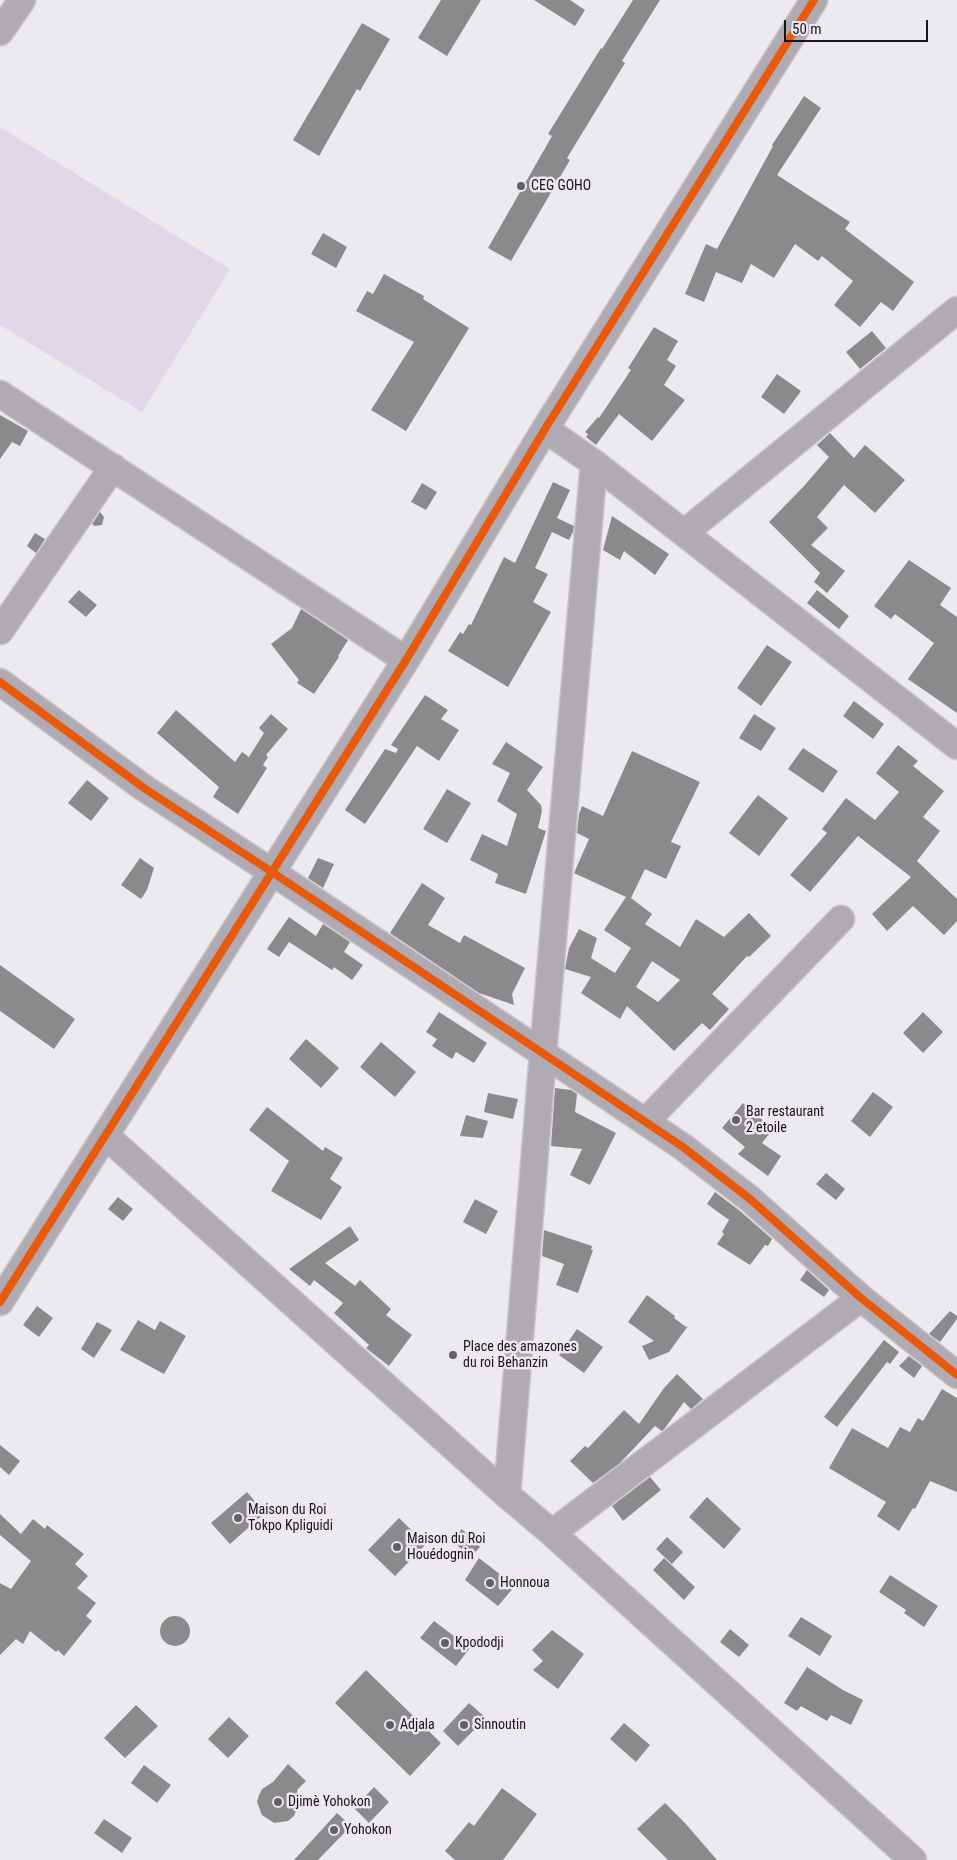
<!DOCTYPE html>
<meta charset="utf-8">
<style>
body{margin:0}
#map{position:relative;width:957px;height:1860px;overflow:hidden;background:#edeaef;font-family:"Roboto Condensed",sans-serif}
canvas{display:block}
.scale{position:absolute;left:784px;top:20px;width:144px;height:22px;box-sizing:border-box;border:2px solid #181519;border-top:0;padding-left:6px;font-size:15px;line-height:18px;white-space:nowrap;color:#181519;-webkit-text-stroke:4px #ede7f2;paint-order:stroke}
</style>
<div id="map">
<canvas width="957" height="1860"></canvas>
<div class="scale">50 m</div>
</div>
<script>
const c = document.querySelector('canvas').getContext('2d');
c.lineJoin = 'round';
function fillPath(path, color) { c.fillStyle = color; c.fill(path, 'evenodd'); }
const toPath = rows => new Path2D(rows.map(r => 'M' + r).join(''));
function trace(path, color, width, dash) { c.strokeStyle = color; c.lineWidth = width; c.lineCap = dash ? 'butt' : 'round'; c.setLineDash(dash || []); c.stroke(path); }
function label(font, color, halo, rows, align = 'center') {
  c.font = font + ' "Roboto Condensed",sans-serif'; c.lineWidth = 5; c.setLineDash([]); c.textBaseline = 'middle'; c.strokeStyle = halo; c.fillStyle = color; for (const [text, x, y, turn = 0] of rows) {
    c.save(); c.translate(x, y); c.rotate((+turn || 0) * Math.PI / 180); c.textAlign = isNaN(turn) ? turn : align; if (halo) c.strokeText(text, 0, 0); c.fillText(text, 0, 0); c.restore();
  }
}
fillPath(toPath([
 [0,127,230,269,142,412,0,325]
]), '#e0d7e7');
fillPath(toPath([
 [441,0,481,0,447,56,418,38],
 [534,0,570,0,585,10,575,26],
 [633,0,660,0,622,61,625,63,567,158,570,160,511,261,488,248,552,136,548,134,601,48,602,49],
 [362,23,390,39,360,91,357,89,319,156,293,140],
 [804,96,821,108,777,175,850,222,845,229,914,282,893,311,881,302,860,327,834,305,853,281,822,256,818,261,795,244,774,278,751,264,742,283,716,272,704,302,685,294,706,244,717,249,773,146,772,145],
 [323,233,347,247,336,268,311,254],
 [384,274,424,296,423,299,469,328,406,431,371,410,414,342,356,311,367,291,373,294],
 [654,327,678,341,667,360,676,366,664,385,685,400,652,441,619,414,596,445,586,437,588,434,585,432,598,417,599,418,631,370,628,368],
 [872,331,886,348,860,369,846,352],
 [777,374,801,391,784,414,761,397],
 [0,415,28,431,20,446,12,442,0,459],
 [830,433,854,458,865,445,905,480,875,513,844,485,817,517,828,528,811,545,845,571,827,593,814,582,820,573,769,522,804,486,829,457,817,445],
 [553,482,570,490,557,518,574,526,573,532,569,540,552,532,535,568,548,574,533,602,551,612,508,687,448,651,460,632,463,634,469,624,471,625,504,557,515,563],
 [422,483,437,492,426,510,411,502],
 [100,512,104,517,102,525,95,526,92,524],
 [612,516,669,554,655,575,624,551,620,560,603,550],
 [35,533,45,539,36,553,27,546],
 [909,560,951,588,940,605,957,617,957,713,908,679,934,643,895,614,891,619,874,606],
 [79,590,97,605,86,617,68,602],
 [817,590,849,616,839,629,807,603],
 [301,609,348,640,338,656,339,657,314,694,297,683,299,680,271,644,292,628],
 [767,645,792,662,761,706,737,688],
 [425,695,448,710,441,719,459,730,439,761,417,746,365,824,345,810,385,749,396,753,398,749,391,745],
 [854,701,884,724,873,739,843,716],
 [176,710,235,762,242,752,249,757,264,733,259,728,271,714,288,729,266,755,268,757,263,765,267,768,238,814,213,797,219,787,157,733],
 [754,714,776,728,761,751,739,738],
 [506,742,543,767,527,790,541,805,542,811,538,828,546,831,526,894,495,883,498,874,470,860,482,834,507,846,517,814,497,801,510,773,492,764],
 [898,745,918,761,913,766,944,791,923,817,940,831,917,861,957,899,957,921,944,935,913,906,887,931,872,914,911,877,858,836,810,892,790,875,827,833,822,829,846,798,875,820,899,792,876,773],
 [803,748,838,771,823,793,788,769],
 [632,751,700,782,671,842,681,846,666,879,645,869,631,898,652,914,645,924,680,947,696,919,724,937,749,913,771,936,749,957,747,956,712,994,729,1009,710,1030,702,1023,674,1051,627,1006,620,1019,581,993,591,977,565,969,569,948,579,929,597,938,591,958,615,973,631,948,604,930,626,897,574,873,589,839,577,833,579,814,582,806,603,816],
 [652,961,680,980,658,1002,636,987],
 [87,780,109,798,91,821,68,803],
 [447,789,471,803,447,843,423,829],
 [758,795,788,818,759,856,729,833],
 [140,858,154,868,147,890,141,899,121,885],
 [318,858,334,864,323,888,308,878],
 [422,883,445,898,428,925,460,943,464,935,525,968,512,994,514,1005,479,993,390,933],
 [289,917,316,936,323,924,350,942,344,952,363,965,352,980,334,967,332,970,289,942,279,957,267,949],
 [0,965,75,1019,54,1049,0,1011],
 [439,1012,487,1043,474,1063,456,1052,452,1059,432,1046,437,1039,426,1032],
 [923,1012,943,1032,923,1053,903,1033],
 [306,1039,339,1068,321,1088,289,1059],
 [381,1042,416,1072,395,1097,360,1067],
 [555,1088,571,1090,577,1094,575,1112,616,1133,590,1185,570,1175,582,1149,551,1146],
 [873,1092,893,1107,870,1137,851,1121],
 [488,1093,518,1099,513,1119,484,1112],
 [743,1103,773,1129,762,1143,781,1156,768,1176,738,1154,745,1147,722,1128],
 [267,1107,323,1151,325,1147,343,1158,330,1179,342,1187,321,1220,271,1191,289,1161,249,1130],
 [466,1115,488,1121,483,1138,460,1136],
 [826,1173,845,1189,836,1200,816,1184],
 [715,1192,740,1211,772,1239,768,1246,765,1245,750,1265,717,1244,724,1234,722,1232,729,1220,707,1204],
 [118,1197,133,1209,123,1221,108,1209],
 [475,1199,498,1211,486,1234,463,1222],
 [350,1226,359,1240,325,1263,355,1286,360,1280,391,1309,386,1315,412,1335,389,1366,366,1348,369,1345,334,1313,343,1303,314,1280,310,1286,289,1269],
 [544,1230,592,1246,591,1250,593,1250,578,1293,556,1285,564,1264,542,1256],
 [807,1270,829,1290,824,1297,800,1280],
 [647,1295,675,1316,674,1318,686,1327,688,1326,669,1352,649,1360,642,1346,654,1341,628,1322],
 [37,1306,53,1318,39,1337,23,1325],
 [950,1311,957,1316,957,1319,940,1342,929,1334],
 [138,1320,155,1330,160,1321,186,1336,164,1374,120,1350],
 [97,1322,112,1330,94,1358,81,1349],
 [577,1329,603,1347,584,1373,559,1355],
 [884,1340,899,1352,890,1364,887,1362,837,1427,824,1417],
 [909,1356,922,1366,914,1378,899,1366],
 [677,1374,703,1399,691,1409,684,1402,665,1428,662,1431,655,1426,619,1464,593,1483,570,1461,585,1446,588,1448,624,1410,639,1424,664,1388],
 [942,1389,957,1398,957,1492,930,1481,915,1509,913,1508,899,1531,877,1516,886,1502,829,1468,852,1428,888,1448,900,1427,910,1432,918,1418,923,1421],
 [0,1445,20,1461,9,1475,0,1467],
 [650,1477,661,1490,623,1521,612,1506],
 [247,1492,265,1513,230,1544,211,1523],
 [707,1497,741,1529,724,1549,689,1517],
 [0,1514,21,1534,33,1519,45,1529,47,1525,84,1554,75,1564,88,1576,77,1588,96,1603,86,1616,92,1621,64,1656,58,1650,56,1652,30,1631,23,1644,16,1639,0,1655,0,1583,11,1589,31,1561,0,1535],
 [399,1518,426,1544,395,1576,368,1550],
 [462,1529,480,1547,470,1558,452,1540],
 [667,1537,683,1552,672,1564,656,1549],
 [479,1558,515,1586,498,1606,465,1580],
 [664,1558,695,1587,684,1600,653,1570],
 [890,1575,938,1606,924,1627,904,1613,906,1610,879,1592],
 '160 1631a15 15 0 1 1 30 0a15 15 0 1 1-30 0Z',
 [801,1617,832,1636,820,1656,788,1636],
 [434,1621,470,1648,456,1666,420,1638],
 [730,1629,749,1645,739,1657,720,1642],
 [552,1630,584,1654,558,1689,533,1670,543,1661,532,1650],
 [807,1667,843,1690,863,1700,851,1725,831,1715,827,1721,801,1706,797,1711,784,1703],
 [366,1670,441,1743,410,1776,335,1703],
 [469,1703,486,1718,458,1746,443,1731],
 [136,1705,158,1726,125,1758,104,1738],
 [229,1717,249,1736,228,1758,208,1739],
 [624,1723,650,1745,636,1762,610,1739],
 [288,1764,306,1781,297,1790,299,1803,294,1816,288,1821,274,1823,262,1815,257,1802,259,1795,262,1789,273,1782],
 [144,1765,171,1785,157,1803,131,1783],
 [374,1787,389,1802,369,1823,354,1808],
 [502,1788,537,1814,503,1860,455,1860,445,1851,469,1822,474,1826],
 [665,1803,685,1823,717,1860,668,1860,637,1829],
 [337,1813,351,1826,318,1860,294,1860],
 [104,1819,132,1838,122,1853,94,1833]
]), '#8c898d');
const minor = toPath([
 [0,32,22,0],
 [0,394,406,660],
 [545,429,594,463,957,746],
 [684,533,957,310],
 [0,631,113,467],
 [0,682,144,788,272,872,683,1147,750,1199,861,1298,957,1375],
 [645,1122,841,919],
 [106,1136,507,1495,552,1533,913,1860],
 [0,1302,406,660,545,429,814,0],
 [507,1495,543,1054,594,463],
 [552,1533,861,1298]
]);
trace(minor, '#c7c4c8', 29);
trace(minor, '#b0aab3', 26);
trace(toPath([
 [0,682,144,788,272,872,683,1147,750,1199,861,1298,957,1375],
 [0,1302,406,660,545,429,814,0]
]), '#e8590c', 8);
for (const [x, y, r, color] of [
 [521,186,5,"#636064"],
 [736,1120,5,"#636064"],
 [453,1355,5,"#636064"],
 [238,1518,5,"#636064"],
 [397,1547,5,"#636064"],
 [490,1583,5,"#636064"],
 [445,1643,5,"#636064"],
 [390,1725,5,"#636064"],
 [464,1725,5,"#636064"],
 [278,1802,5,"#636064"],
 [334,1830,5,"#636064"]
]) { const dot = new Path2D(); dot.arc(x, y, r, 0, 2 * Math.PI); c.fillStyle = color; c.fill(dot); trace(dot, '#ede7f2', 2); }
label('14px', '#181519', '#ede7f2', [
 ["CEG GOHO",531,186],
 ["Bar restaurant",746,1112],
 ["2 etoile",746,1128],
 ["Place des amazones",463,1347],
 ["du roi Behanzin",463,1363],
 ["Maison du Roi",248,1510],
 ["Tokpo Kpliguidi",248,1526],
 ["Maison du Roi",407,1539],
 ["Houédognin",407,1555],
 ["Honnoua",500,1583],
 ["Kpododji",455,1643],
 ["Adjala",400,1725],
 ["Sinnoutin",474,1725],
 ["Djimè Yohokon",288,1802],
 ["Yohokon",344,1830]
], 'left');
</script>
